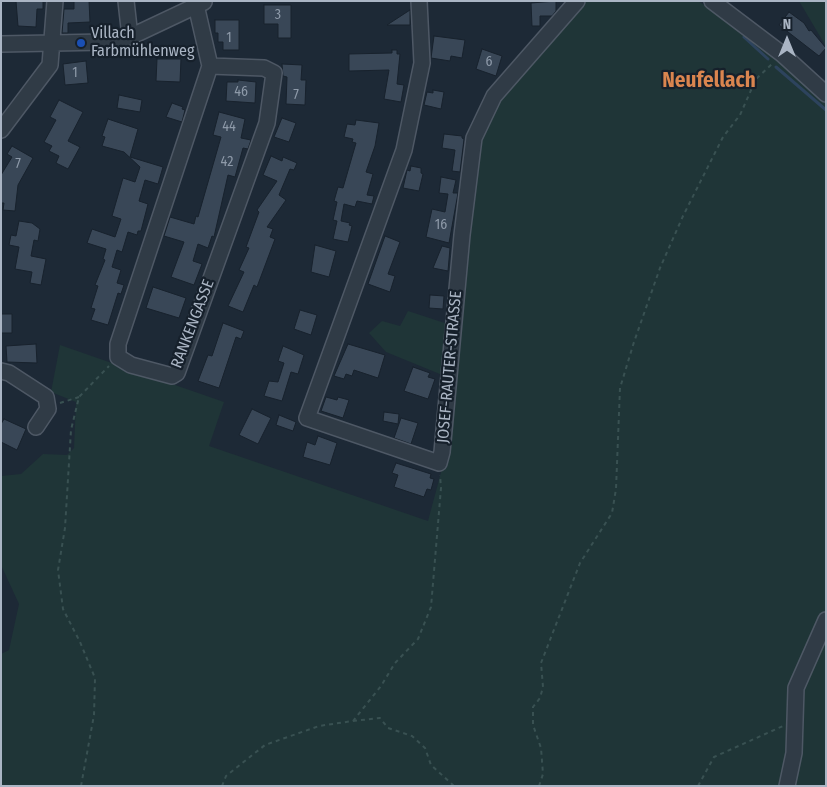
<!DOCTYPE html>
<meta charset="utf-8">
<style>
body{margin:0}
#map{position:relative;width:827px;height:787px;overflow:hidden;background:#1d2936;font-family:"Fira Sans Condensed",sans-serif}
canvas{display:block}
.frame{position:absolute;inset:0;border:2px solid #aab5c4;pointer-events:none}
.north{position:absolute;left:762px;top:15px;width:50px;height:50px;-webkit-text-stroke:4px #16202b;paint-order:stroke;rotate:0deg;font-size:14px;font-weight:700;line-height:20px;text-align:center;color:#aab5c4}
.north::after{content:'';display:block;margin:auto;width:18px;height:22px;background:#aab5c4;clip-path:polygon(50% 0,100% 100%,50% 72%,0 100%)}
</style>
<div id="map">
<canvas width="827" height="787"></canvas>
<div class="frame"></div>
<div class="north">N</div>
</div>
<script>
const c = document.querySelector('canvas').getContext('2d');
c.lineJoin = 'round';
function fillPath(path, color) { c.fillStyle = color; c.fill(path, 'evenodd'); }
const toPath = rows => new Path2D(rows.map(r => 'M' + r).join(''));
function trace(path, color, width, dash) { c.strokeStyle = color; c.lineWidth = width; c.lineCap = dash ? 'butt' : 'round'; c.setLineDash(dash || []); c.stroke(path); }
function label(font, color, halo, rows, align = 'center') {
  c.font = font + ' "Fira Sans Condensed",sans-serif'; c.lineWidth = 4.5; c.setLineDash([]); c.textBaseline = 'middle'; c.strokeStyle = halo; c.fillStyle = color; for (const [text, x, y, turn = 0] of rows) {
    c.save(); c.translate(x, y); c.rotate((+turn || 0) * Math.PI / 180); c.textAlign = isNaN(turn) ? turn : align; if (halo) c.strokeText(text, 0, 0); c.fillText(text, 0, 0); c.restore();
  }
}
fillPath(toPath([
 [585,1,698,1,754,37,783,60,826,103,826,786,1,786,1,654,9,650,19,604,1,565,1,476,21,474,43,454,67,455,74,448,76,402,51,392,60,345,224,402,209,446,428,521,447,450,452,379,386,352,369,333,382,321,400,326,408,311,457,327,476,139,502,96],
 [799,1,826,1,826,47,821,38]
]), '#1f3537');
trace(toPath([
 [744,37,768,59],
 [776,67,826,110]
]), '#2d435d', 3);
const building = toPath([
 [16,1,43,1,43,9,37,9,36,27,18,26,16,1],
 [74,1,89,1,90,22,68,23,68,33,62,33,64,9,74,9,74,1],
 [556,1,556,11,552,16,540,16,540,26,532,26,531,3,556,1],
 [264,5,291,5,291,38,278,38,278,24,264,24,264,5],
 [410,10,410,25,387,25,410,10],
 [789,12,804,23,809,31,811,30,826,48,819,56,779,25,789,12],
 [215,20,239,20,239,50,223,50,223,42,218,42,218,33,215,33,215,20],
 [434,36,465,40,462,58,451,56,450,61,431,58,434,36],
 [482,49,502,56,496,76,476,69,482,49],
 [392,50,397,50,397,54,400,54,397,84,404,85,401,102,384,99,389,70,349,71,349,54,392,53,392,50],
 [157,59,181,59,180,82,156,81,157,59],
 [86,61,88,83,65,85,63,64,86,61],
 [282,64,302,65,301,80,306,80,305,105,286,104,287,77,283,76,282,64],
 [238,80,256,82,255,103,226,101,227,82,238,82,238,80],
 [433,90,444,92,441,109,424,105,427,92,433,93,433,90],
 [119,95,142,100,140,112,117,108,119,95],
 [59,100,83,112,68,141,80,147,68,169,56,163,59,156,49,151,52,146,44,142,56,120,50,117,59,100],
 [172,103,183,107,182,109,185,110,182,122,166,117,172,103],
 [219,112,245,119,241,138,251,140,248,149,243,148,235,177,228,175,214,237,212,236,208,248,198,244,193,261,202,264,194,285,171,277,184,242,164,236,170,217,194,224,196,216,198,217,221,137,213,135,219,112],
 [282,118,296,123,289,142,274,137,282,118],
 [108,119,138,129,130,157,163,167,158,184,145,180,139,201,148,204,141,231,138,231,137,235,128,232,122,252,117,250,112,267,121,270,117,283,124,285,121,294,118,293,108,325,91,320,95,309,91,308,98,286,95,285,105,260,103,259,106,249,87,243,92,229,115,237,121,219,112,216,123,178,135,182,140,167,124,152,102,146,105,137,102,136,108,119],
 [356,120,379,123,375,146,366,172,373,174,367,195,374,196,372,204,357,201,355,207,344,204,341,221,350,223,349,225,352,226,348,242,333,239,337,221,333,220,337,202,334,201,338,187,343,188,356,143,352,142,353,139,344,137,347,124,355,125,356,120],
 [444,134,462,136,462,138,464,139,460,172,452,171,455,150,442,148,444,134],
 [12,146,33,158,18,185,15,211,3,210,4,203,1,203,1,175,12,157,7,154,12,146],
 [271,156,282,161,283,157,297,163,294,170,290,169,279,195,286,200,267,227,273,229,270,237,275,239,257,287,254,285,243,312,228,306,244,272,239,270,249,248,246,247,259,212,257,210,277,181,263,175,271,156],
 [411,166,421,168,421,173,423,174,419,191,403,188,407,170,410,171,411,166],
 [441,177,456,180,453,193,458,193,449,243,426,237,432,209,445,212,448,194,439,193,441,177],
 [19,221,32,223,40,229,38,241,34,240,31,256,46,259,41,285,30,283,32,272,15,269,19,247,9,245,11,235,16,236,19,221],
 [385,236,400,242,388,274,395,276,390,292,368,284,385,236],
 [315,245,336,251,329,277,311,272,315,245],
 [442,246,450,248,448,271,433,268,442,246],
 [153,287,186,298,179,318,146,308,153,287],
 [430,295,444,296,443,309,429,308,430,295],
 [300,310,317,315,311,335,294,329,300,310],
 [1,314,12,314,12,333,1,333,1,314],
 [223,323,244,331,241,339,236,337,219,388,198,381,208,355,212,356,223,323],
 [36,344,37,363,7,362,6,346,36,344],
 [348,344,385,355,378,378,354,370,352,376,346,374,344,379,334,376,348,344],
 [283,346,304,355,298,374,291,372,282,401,264,396,269,381,278,382,284,363,278,361,283,346],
 [413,367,430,373,428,377,435,379,428,399,404,391,413,367],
 [326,397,337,400,338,397,349,400,343,418,321,411,326,397],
 [252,409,271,418,258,444,239,435,252,409],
 [384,412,399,414,398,424,383,421,384,412],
 [279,415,296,422,293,431,276,425,279,415],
 [401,418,418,423,411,444,394,438,401,418],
 [4,419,26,429,17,450,1,442,1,424,4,419],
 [318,436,337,443,330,465,303,457,307,442,315,445,318,436],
 [396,463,431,474,430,478,434,479,431,490,427,489,424,497,394,487,398,475,392,473,396,463]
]);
fillPath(building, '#394757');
trace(building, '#18222d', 1);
const minor = toPath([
 [126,1,130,37],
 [419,1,422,63,404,150,307,418,439,463,442,452,462,235,474,138,494,96,577,1],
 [712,1,782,54,826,94],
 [196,5,210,66,118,344,118,357,131,365,172,376,177,373,267,123,274,73,264,68,210,66],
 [1,44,106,42,130,37,204,2],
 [1,130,50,65,55,1],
 [1,371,9,373,46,397,48,409,36,427],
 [787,786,794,753,796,688,826,620]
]);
trace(minor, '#4e5865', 18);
trace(toPath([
 [60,403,79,397],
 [353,721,380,718,388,728,412,736,425,748,431,765,454,786],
 [81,786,94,715,95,678,80,642,63,609,58,570,65,528,71,430,79,397,109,366],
 [222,786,226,776,265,745,319,726,353,721,381,686,395,663,418,639,431,607,441,488,440,475],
 [539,786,543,774,541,748,533,725,533,707,540,698,543,687,541,663,580,563,612,513,616,489,620,388,634,342,660,268,683,216,723,137,740,115,756,79,773,63],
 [698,786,714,757,783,726]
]), '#395152', 2, [4, 4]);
trace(minor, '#303b46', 15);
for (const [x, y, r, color] of [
 [81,43,5,"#1a4fb4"]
]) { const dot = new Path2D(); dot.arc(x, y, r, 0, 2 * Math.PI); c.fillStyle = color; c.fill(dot); trace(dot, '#16202b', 2); }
label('14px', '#8e9aa9', null, [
 ["3",278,15],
 ["1",229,38],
 ["6",489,62],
 ["1",75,73],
 ["46",241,92],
 ["7",296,95],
 ["44",229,127],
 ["42",227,162],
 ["7",18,164],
 ["16",441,225]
]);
label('16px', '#aab5c4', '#16202b', [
 ["Villach",91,34],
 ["Farbmühlenweg",91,52]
], 'left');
label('16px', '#aab5c4', '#16202b', [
 ["RANKENGASSE",193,324,-69],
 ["JOSEF-RAUTER-STRASSE",450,367,-85]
]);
label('bold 21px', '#da854f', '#16202b', [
 ["Neufellach",709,81]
]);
</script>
